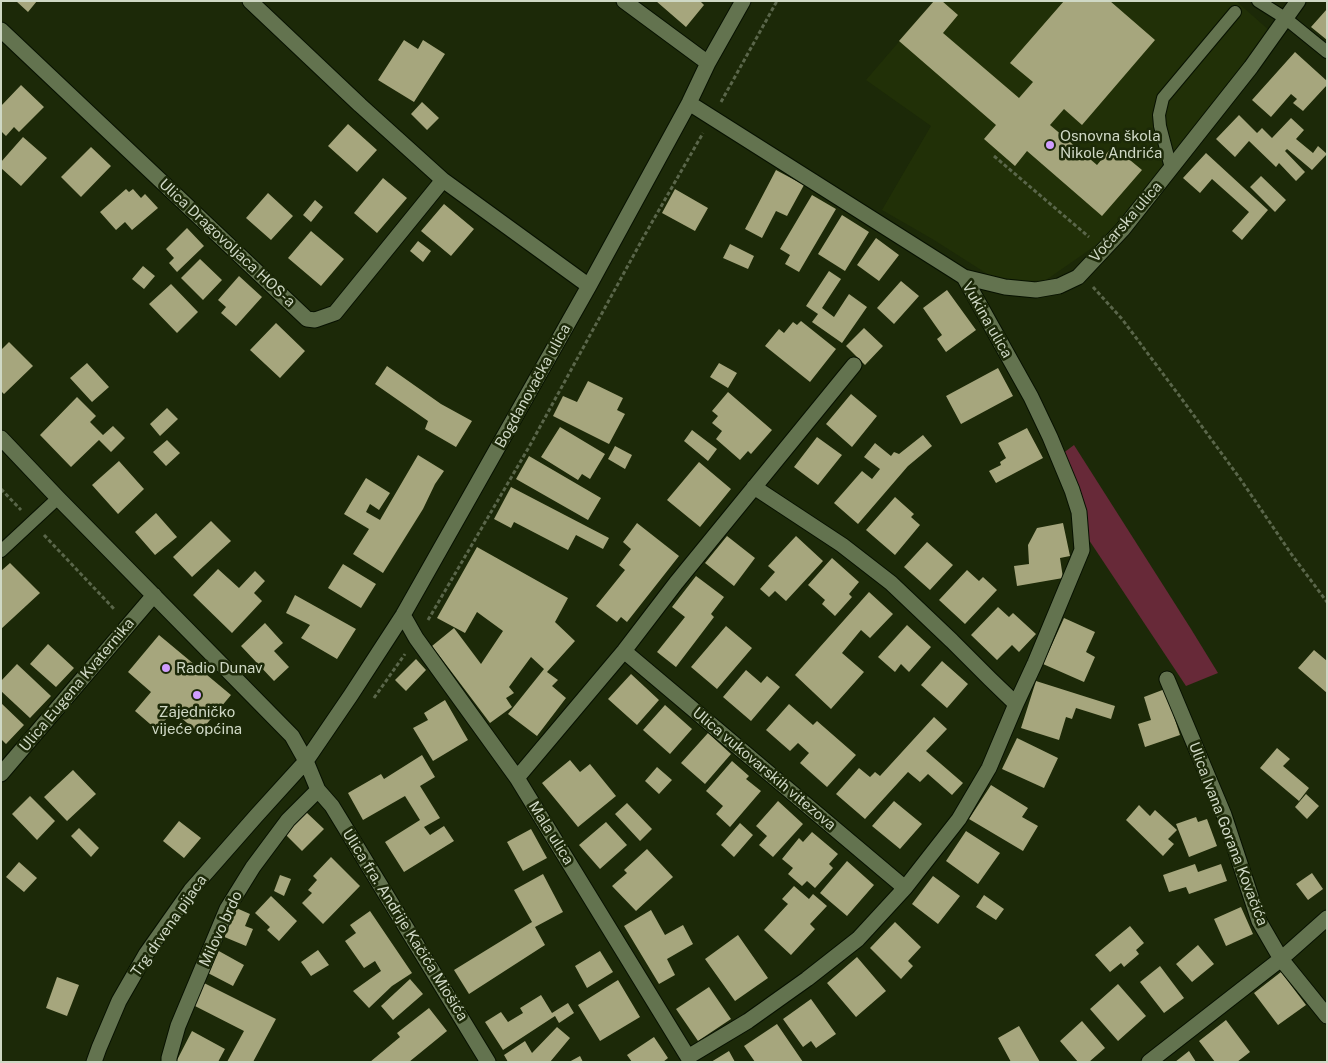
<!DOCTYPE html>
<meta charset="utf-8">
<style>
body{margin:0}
#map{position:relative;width:1328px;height:1063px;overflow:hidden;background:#1c2908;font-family:"Public Sans",sans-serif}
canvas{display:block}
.frame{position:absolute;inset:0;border:2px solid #cfd8c5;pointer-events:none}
</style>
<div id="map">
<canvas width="1328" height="1063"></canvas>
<div class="frame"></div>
</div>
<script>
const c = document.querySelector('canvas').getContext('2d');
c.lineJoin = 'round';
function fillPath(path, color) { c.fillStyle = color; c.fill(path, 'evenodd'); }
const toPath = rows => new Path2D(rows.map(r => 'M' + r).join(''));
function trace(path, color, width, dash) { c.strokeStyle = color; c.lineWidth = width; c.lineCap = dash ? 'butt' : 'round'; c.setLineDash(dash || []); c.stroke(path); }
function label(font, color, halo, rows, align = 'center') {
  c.font = font + ' "Public Sans",sans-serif'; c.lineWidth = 5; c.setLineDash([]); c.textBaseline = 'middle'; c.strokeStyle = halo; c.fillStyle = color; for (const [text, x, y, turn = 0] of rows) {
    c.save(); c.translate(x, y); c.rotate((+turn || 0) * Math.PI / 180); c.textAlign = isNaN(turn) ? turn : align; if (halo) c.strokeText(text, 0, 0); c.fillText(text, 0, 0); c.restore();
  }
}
fillPath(toPath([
 [934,1,1236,1,1271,32,1105,239,1046,280,1015,282,989,275,934,240,882,210,931,126,866,80]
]), '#213007');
fillPath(toPath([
 [1074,445,1191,629,1218,673,1186,686,1081,528,1058,457]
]), '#672938');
fillPath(toPath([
 [16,1,37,1,28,12],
 [656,1,700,1,704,5,686,27],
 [934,1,942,1,958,15,943,33,1019,98,1033,82,1010,63,1064,1,1110,1,1155,40,1082,125,1064,109,1050,125,1097,165,1113,146,1142,170,1102,216,1027,151,1015,166,984,139,996,125,899,41],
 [1327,9,1327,40,1311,27],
 [404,40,418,49,423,40,445,54,414,102,378,80],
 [1295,52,1327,81,1327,85,1303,111,1293,103,1297,99,1291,94,1271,117,1252,100],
 [21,85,44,107,19,132,14,127,6,136,1,131,1,106],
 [422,102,439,118,427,130,411,114],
 [1239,115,1257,133,1262,128,1272,138,1291,118,1304,130,1296,139,1313,153,1318,146,1327,154,1312,170,1287,149,1285,151,1305,172,1296,181,1279,163,1276,167,1249,141,1235,157,1216,139],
 [348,124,377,150,357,172,328,146],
 [23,137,47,158,21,186,1,168,1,162],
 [91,147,111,166,81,197,61,177],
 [1206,153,1268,210,1242,240,1232,231,1249,212,1212,179,1200,193,1183,178],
 [776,170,804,185,787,216,776,211,762,238,745,229],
 [1261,176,1286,200,1275,212,1250,187],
 [383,178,407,198,377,233,354,213],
 [126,189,129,192,133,189,141,198,145,194,158,208,132,230,125,222,116,230,100,212],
 [675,189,708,208,695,231,662,213],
 [268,193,293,216,271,240,246,218],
 [812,195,836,209,799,272,785,264,790,255,780,249],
 [315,200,323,207,311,222,303,215],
 [444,204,474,229,451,256,421,231],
 [842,215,869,232,845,271,818,254],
 [187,228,204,246,177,272,169,263,174,258,166,249],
 [311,231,344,259,321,286,288,258],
 [876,238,899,255,879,281,857,265],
 [418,241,431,251,423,262,410,251],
 [730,244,754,256,748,269,723,258],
 [200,259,222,280,203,300,181,278],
 [143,266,155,276,144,289,132,279],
 [829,271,841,279,822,308,834,317,849,294,867,307,842,343,812,322,818,314,806,306],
 [239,276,262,297,236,326,221,313,226,307,218,300],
 [901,281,919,296,894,324,877,308],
 [171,284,198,312,177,333,149,304],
 [947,290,976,330,946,352,937,339,942,335,923,308],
 [801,321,836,349,810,382,765,346,779,329,784,333,793,322,797,325],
 [276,323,305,351,280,378,250,350],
 [864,328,883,346,865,365,846,346],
 [9,342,33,366,4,394,1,391,1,350],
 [87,363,109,387,92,402,70,378],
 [719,363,737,373,728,388,710,377],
 [387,366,441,404,472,421,456,447,425,429,428,421,375,384],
 [998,368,1013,396,961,424,946,396],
 [588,381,623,398,617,410,625,414,609,444,553,416,563,396,577,402],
 [728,392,772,430,751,454,748,451,740,460,716,439,722,431,712,423,718,416,712,411],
 [851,394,877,416,852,447,826,424],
 [77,397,96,416,90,422,103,435,113,426,125,438,111,452,99,440,71,467,40,435],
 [167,408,178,419,160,436,150,424],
 [560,427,605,454,590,479,582,474,578,480,541,457],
 [1027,428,1043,458,996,483,989,471,1001,465,1000,462,1006,458,998,443],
 [692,430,717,449,708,461,684,441],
 [923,435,932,446,908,466,858,524,834,503,862,471,872,479,880,469,864,457,875,443,891,456,894,452,899,454],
 [817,437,842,455,818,485,794,467],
 [167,440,180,453,166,466,153,452],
 [615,446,632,455,625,469,608,459],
 [418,455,444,471,435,484,423,509,383,573,353,554,369,529,344,514,366,478,390,493,379,510,370,504,366,512,380,520],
 [529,456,601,498,588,520,516,479],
 [119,461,144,489,118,514,92,485],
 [699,462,731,489,700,527,667,500],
 [511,487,609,538,603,549,576,535,568,550,514,522,511,528,494,519],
 [895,497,914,514,911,517,920,525,895,555,866,530],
 [156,513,177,537,155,555,135,532],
 [211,521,231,541,192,577,173,557],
 [637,523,679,556,627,622,621,617,617,622,596,606,625,570,619,565,631,549,623,542],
 [1063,523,1070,556,1060,558,1063,578,1017,586,1014,566,1029,564,1028,545,1037,528],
 [727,536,755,558,734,586,705,563],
 [796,536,823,561,786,601,775,591,769,597,760,589,775,572,768,566],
 [927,542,953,565,930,590,904,567],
 [477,547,568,598,555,622,575,641,547,672,558,680,552,686,566,698,537,736,508,714,544,669,531,657,509,687,514,693,506,698,512,707,490,723,432,646,454,628,481,664,503,631,477,612,465,633,437,618],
 [832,558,859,582,849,594,852,597,835,616,822,604,825,600,808,585],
 [10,563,40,593,1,629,1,571],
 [343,564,376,584,361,608,328,588],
 [218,569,239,588,255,571,265,581,254,593,262,601,232,633,193,595],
 [967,570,979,581,983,577,997,590,965,624,939,600],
 [696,576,724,597,711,614,714,617,676,667,657,652,685,617,672,607],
 [869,592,893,614,870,638,861,630,842,653,864,672,831,709,795,675],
 [295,595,356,629,337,659,301,638,310,625,286,613],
 [998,607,1009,617,1013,613,1036,634,1019,652,1012,645,997,660,971,635],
 [1064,618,1095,632,1086,652,1095,657,1084,682,1043,664],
 [265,623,283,643,274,651,289,667,274,681,241,646],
 [907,625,931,647,909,672,901,664,895,672,878,657],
 [726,626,752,648,717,689,691,667],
 [159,635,231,695,199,733,173,711,157,730,135,711,151,692,128,672],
 [48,644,74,668,56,687,30,664],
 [1314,650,1327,661,1327,693,1298,668],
 [416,659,426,670,406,691,395,680],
 [942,661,968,684,947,708,921,685],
 [17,664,51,696,30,718,1,691,1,681],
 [746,670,761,683,767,676,780,687,751,721,723,697],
 [631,674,659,700,637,725,608,699],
 [1036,681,1115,706,1111,719,1076,708,1072,719,1066,717,1059,740,1021,728],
 [1165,689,1180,735,1145,747,1138,724,1151,720,1144,697],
 [445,700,468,740,433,761,413,728,428,720,424,713],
 [1,703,24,725,6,744,1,739],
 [789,704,813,725,817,721,856,755,827,787,800,763,809,753,798,743,790,751,766,730],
 [665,705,692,729,670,754,643,730],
 [934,717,947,729,926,751,963,783,952,795,928,774,920,782,908,772,865,819,836,794,859,768,870,777,875,772,880,776],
 [708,733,731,754,705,784,681,763],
 [1017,738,1058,758,1044,788,1002,769],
 [1277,748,1290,759,1283,766,1309,788,1299,801,1260,768],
 [422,755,435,777,420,786,440,818,424,827,430,835,444,826,454,841,404,872,385,842,420,820,405,796,363,820,348,793,381,774,384,779],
 [570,760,580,772,590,764,616,796,578,827,542,783],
 [732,761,749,776,746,779,761,791,730,827,716,814,723,806,706,791],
 [657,767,672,780,659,794,645,781],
 [73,770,96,794,67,821,44,797],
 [991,785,1028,808,1022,817,1038,826,1023,851,969,819],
 [1306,794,1319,806,1307,819,1295,807],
 [30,796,55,821,37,840,12,814],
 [778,801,803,824,773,857,759,845,767,836,756,826],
 [894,801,922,824,900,849,872,826],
 [627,803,652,829,640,841,615,814],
 [1139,805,1150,816,1155,810,1177,830,1168,839,1174,844,1163,856,1126,820],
 [306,812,324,829,302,851,285,834],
 [1196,817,1198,822,1207,819,1217,846,1189,857,1176,824],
 [179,821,201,838,184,858,163,841],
 [606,822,627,845,600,869,579,845],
 [740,823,753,835,734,857,721,845],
 [79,828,99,848,91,857,71,836],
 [531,829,547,858,523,871,507,842],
 [966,831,1000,853,978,884,946,861],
 [812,832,838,854,829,864,833,868,815,888,807,881,802,886,788,874,793,868,782,859,799,838,803,842],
 [647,849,673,877,636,911,612,886,627,873,624,870],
 [331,857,360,886,323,924,302,903,312,893,308,890,317,880,313,876],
 [847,861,874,885,847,916,820,893],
 [19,862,37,878,24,892,6,877],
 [1195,864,1198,872,1221,864,1227,881,1189,894,1186,887,1169,892,1163,875],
 [1312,873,1323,889,1308,900,1296,884],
 [543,874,563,912,535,927,545,945,469,994,454,970,532,922,514,890],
 [280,875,291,879,284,896,274,891],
 [933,876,960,896,938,924,912,904],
 [794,886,809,899,813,894,827,906,810,924,815,929,791,955,764,930,788,904,782,899],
 [984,895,1004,909,996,920,976,907],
 [271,896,297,921,279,941,267,930,270,927,255,913],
 [234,907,250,914,245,926,253,929,246,946,222,936],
 [1241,907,1253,934,1226,946,1214,919],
 [651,910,665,935,683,925,693,944,667,959,675,975,659,984,624,926],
 [370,911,412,973,392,986,369,1008,353,991,381,971,375,961,364,968,345,941,356,933,350,925],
 [895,922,921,947,908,961,913,966,901,979,870,948],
 [1130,926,1144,943,1136,950,1139,954,1124,967,1121,963,1110,972,1095,955],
 [738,935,768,978,735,1001,705,959],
 [1198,945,1214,964,1192,982,1176,964],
 [217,950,244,965,233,986,206,972],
 [318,950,329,965,311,976,301,962],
 [600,951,613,972,587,988,575,966],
 [857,957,886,991,856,1017,827,983],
 [1160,966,1184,998,1164,1013,1140,982],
 [1281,972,1306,1005,1278,1025,1254,993],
 [57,977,79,985,67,1016,46,1008],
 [410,979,423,994,393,1020,381,1006],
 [618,980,640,1017,600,1041,578,1005],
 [204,983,276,1019,253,1062,227,1062,244,1031,193,1005],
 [1118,984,1146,1016,1118,1041,1090,1009],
 [709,987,731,1019,698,1041,676,1009],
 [541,995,552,1013,568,1003,574,1013,559,1023,555,1016,503,1050,485,1022,501,1012,508,1022,523,1013,520,1008],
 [811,999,836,1034,816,1048,811,1041,803,1047,783,1019],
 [429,1008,447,1031,409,1062,370,1062,400,1037,397,1033],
 [1226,1020,1250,1052,1237,1062,1215,1062,1199,1041],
 [1082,1021,1105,1048,1089,1062,1078,1062,1060,1041],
 [777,1024,803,1062,755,1062,744,1046],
 [1019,1026,1040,1062,1011,1062,998,1038],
 [557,1027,570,1038,550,1062,508,1062,504,1055,525,1041,532,1053],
 [192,1031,225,1049,218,1062,176,1062],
 [654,1037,668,1058,663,1062,632,1062,627,1055],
 [729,1051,735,1062,711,1062],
 [1189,1051,1196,1062,1175,1062],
 [580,1056,583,1062,569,1062]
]), '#a6a67d');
const service = toPath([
 [1258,1,1285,18,1327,52],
 [1171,168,1160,126,1159,115,1163,98,1235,12],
 [1,551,58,498]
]);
const minor = toPath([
 [250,1,360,105,443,180,589,286],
 [624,1,708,63],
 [1,30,307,319,315,320,335,313,443,180],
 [964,277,1005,287,1036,290,1059,286,1078,277,1123,229,1251,67,1298,1],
 [1,438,58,498,292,736,306,761,318,790,288,820,253,867,227,909,178,1026,169,1058,169,1062],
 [754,487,842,545,891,583,952,641,990,679,1016,704],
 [403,615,416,638,517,778,688,1057,748,1021,807,979,858,939,905,888,959,819,989,768,1016,704,1035,663,1082,550,1079,512,1072,490,1050,437,1031,397,964,277,689,103],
 [624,651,905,888],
 [1167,679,1224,815,1259,921,1281,959,1327,1016],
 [1,774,154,595],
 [517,778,624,651,676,583,854,365],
 [318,790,332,806,488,1062],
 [94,1062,99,1048,119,1001,146,954,191,890,257,815,306,761,351,695,403,615,589,286,689,103,708,63,743,1],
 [1149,1062,1281,959,1327,918]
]);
trace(service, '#071100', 14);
trace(minor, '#071100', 17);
trace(toPath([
 [721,102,777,1],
 [994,156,1089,237],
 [1093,287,1122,319,1181,398,1241,480,1292,555,1327,602],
 [1,489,21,510],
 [44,535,115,610],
 [428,620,529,447,643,238,703,133],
 [374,698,405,654]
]), '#5a664a', 3, [4, 2.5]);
trace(service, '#63734f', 12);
trace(minor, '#63734f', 15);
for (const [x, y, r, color] of [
 [1050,145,5,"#d09dfe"],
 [166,668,5,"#d09dfe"],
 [197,695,5,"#d09dfe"]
]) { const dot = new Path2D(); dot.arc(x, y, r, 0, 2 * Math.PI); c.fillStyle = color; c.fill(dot); trace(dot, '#1c2908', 2); }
label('15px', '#cfd8c5', '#1c2908', [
 ["Osnovna škola",1060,136],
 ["Nikole Andrića",1060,153],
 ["Radio Dunav",176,668],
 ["Zajedničko",197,712,"center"],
 ["vijeće općina",197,729,"center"]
], 'left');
label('15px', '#cfd8c5', '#1c2908', [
 ["Voćarska ulica",1126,222,-49],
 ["Ulica Dragovoljaca HOS-a",227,243,43],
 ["Vukina ulica",987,320,60],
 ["Bogdanovačka ulica",533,386,-61],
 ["Ulica Eugena Kvaternika",77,685,-50],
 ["Ulica vukovarskih vitezova",764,769,40],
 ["Mala ulica",551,833,58],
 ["Ulica Ivana Gorana Kovačića",1228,834,69],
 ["Ulica fra. Andrije Kačića Miošića",405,925,58],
 ["Trg drvena pijaca",169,926,-55],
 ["Milovo brdo",221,929,-65]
]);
</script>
